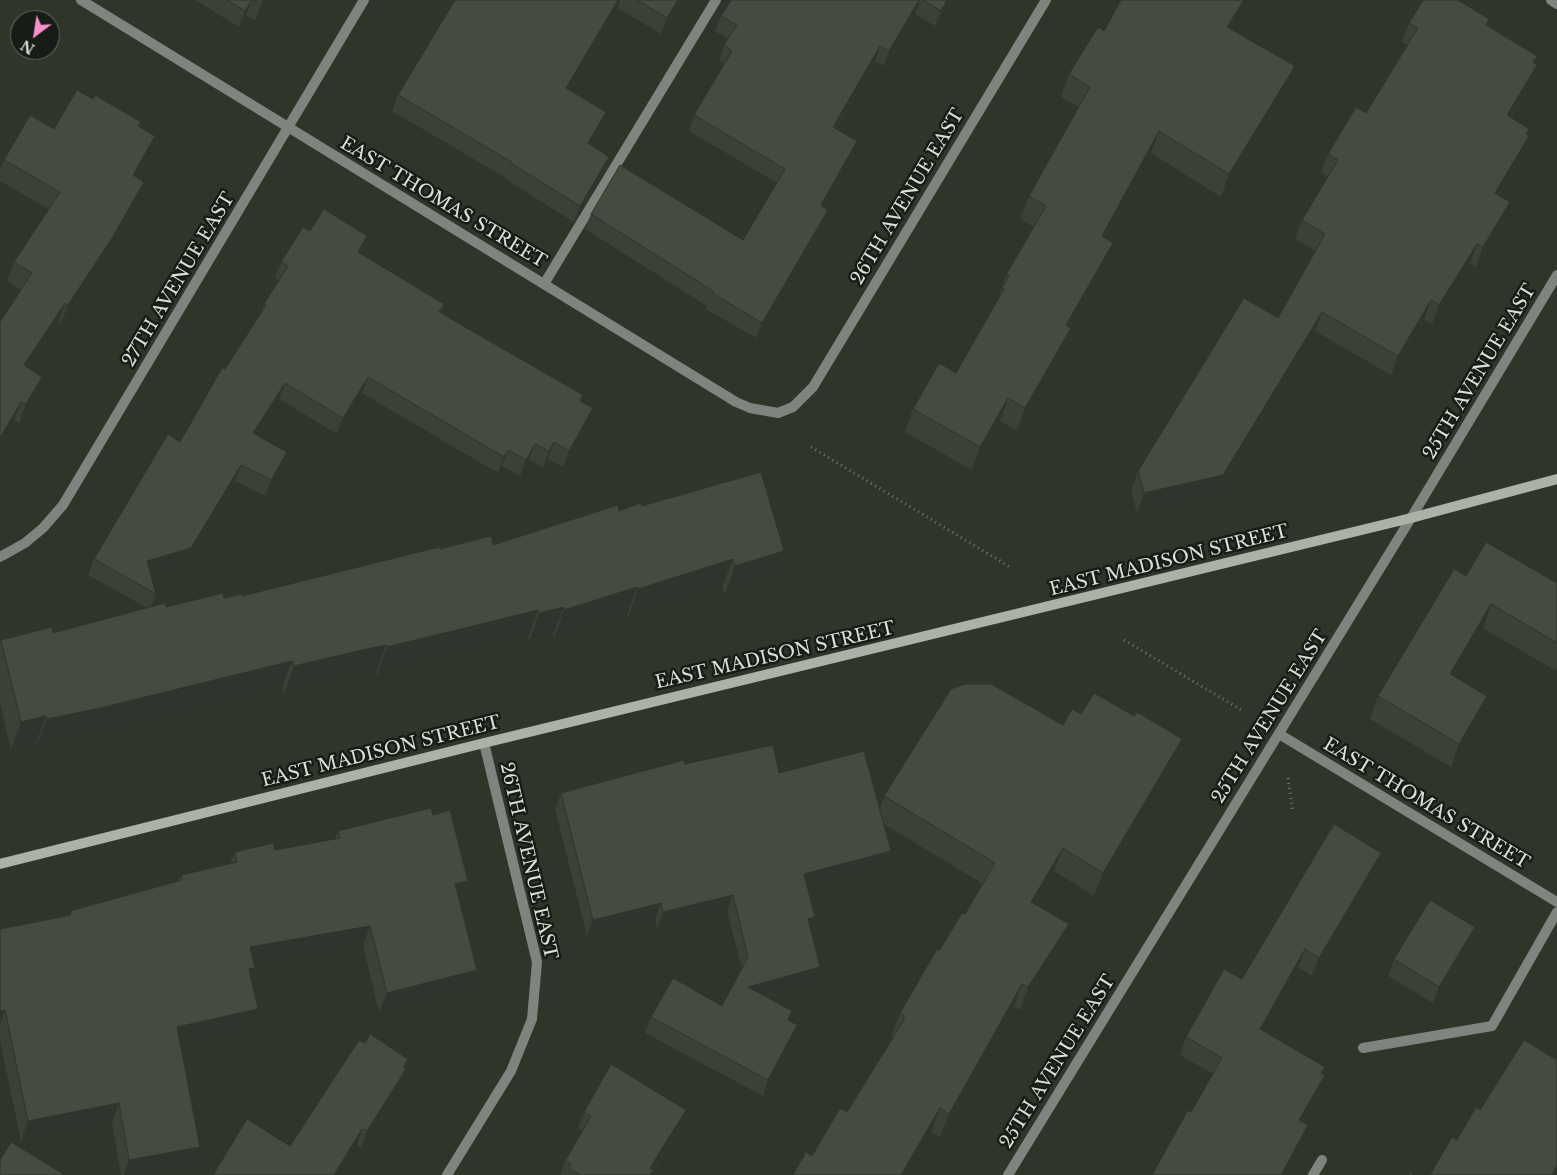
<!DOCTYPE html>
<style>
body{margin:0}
#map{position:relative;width:1557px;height:1175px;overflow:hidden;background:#2e362a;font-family:"Libre Baskerville",serif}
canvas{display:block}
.north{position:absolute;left:10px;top:10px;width:50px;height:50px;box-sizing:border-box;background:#181c16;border:1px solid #666a63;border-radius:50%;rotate:211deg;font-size:14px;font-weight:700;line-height:20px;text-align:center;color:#dadfd7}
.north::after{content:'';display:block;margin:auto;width:18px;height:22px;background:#f890cc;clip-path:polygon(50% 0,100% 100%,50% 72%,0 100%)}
</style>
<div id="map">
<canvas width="1557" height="1175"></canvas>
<div class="north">N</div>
</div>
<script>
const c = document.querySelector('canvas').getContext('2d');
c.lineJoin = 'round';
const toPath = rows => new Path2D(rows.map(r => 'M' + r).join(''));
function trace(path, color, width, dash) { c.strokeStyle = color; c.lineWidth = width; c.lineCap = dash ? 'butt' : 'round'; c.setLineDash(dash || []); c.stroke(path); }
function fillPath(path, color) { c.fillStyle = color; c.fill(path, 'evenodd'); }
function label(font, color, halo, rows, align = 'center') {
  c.font = font + ' "Libre Baskerville",serif'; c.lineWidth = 5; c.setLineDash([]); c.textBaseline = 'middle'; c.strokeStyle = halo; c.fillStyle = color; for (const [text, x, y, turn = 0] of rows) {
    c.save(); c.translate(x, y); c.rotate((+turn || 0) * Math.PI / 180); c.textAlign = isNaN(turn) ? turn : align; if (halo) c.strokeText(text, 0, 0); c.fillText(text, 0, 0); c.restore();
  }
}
trace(toPath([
 [811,447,1010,567],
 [1124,640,1243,711],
 [1288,778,1293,812]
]), '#737a70', 3, [1, 4]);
trace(toPath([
 [544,284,716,0],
 [1363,1048,1492,1026,1557,912],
 [1313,1175,1322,1160]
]), '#80847e', 10);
trace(toPath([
 [81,0,736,402,750,408,778,413,793,407,813,387,1046,0],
 [1551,0,1557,4],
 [0,557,25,543,43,528,63,505,364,0],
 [1279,734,1557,902],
 [447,1175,511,1071,532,1019,537,962,484,743],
 [1008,1175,1411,518,1557,275]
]), '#80847e', 10);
trace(toPath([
 [0,864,484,743,1411,518,1557,479]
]), '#acb2a8', 10);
fillPath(toPath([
 [195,0,267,0,255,21,246,15,239,27],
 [455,0,683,0,661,34,618,8,569,89,601,128,591,145,609,157,603,173,574,222,505,179,506,178,392,111,398,95],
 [731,0,951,0,935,26,915,14,884,66,875,61,836,128,851,156,823,206,828,210,823,225,756,338,706,309,707,306,585,229,591,214,743,240,777,183,689,131,694,115,724,64,719,61,724,45,728,39,715,31,721,16],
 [1249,0,1231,29,1287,89,1221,197,1151,153,1105,238,1105,265,1070,327,1071,328,1063,350,1017,431,1000,421,972,470,905,432,913,409,956,373,997,302,1006,275,1034,227,1020,219,1029,196,1079,107,1061,97,1069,74,1104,31],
 [1489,19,1487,25,1537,56,1534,63,1530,84,1511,117,1529,136,1522,155,1499,195,1503,221,1476,267,1470,263,1432,324,1424,319,1391,375,1315,331,1216,494,1137,513,1131,490,1138,471,1278,318,1316,251,1295,239,1302,220,1328,177,1321,173,1328,154,1366,113,1407,45,1402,42,1409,23],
 [93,99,141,122,139,127,148,155,136,177,137,201,105,258,61,324,58,322,28,368,42,377,35,396,19,423,14,421,21,290,7,281,14,262,49,209,0,181,0,170,4,160,54,129],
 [310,231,361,254,444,304,441,312,581,402,587,425,563,467,548,459,543,467,529,460,520,476,502,466,498,473,362,393,337,434,279,399,256,435,287,452,281,469,265,496,235,481,185,564,151,574,156,594,151,607,166,607,242,596,440,549,493,545,619,511,642,506,773,578,725,594,722,587,628,617,627,615,554,638,553,635,529,641,528,637,377,675,376,673,352,677,284,694,282,688,86,736,36,746,36,743,11,749,0,704,0,642,1,640,53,633,147,608,88,575,94,559,180,442,260,315,264,304,279,280,275,278,281,262],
 [1466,576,1557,583,1557,669,1556,671,1483,628,1454,676,1478,720,1451,767,1370,719,1378,696],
 [1081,714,1134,716,1182,739,1174,762,1094,896,1054,871,1035,904,1060,947,1020,1010,1014,1007,940,1137,931,1132,812,1156,847,1112,893,1038,891,1037,900,1013,939,951,965,914,983,884,884,824,891,851,885,867,807,888,811,929,820,967,814,983,766,997,789,1020,797,1025,792,1041,763,1096,645,1033,651,1017,722,1006,742,969,727,911,657,928,655,919,587,936,555,809,561,793,685,764,779,773,880,810,884,796,1063,725],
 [433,815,468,881,460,901,477,970,470,990,379,1012,363,946,254,965,255,968,251,978,258,1009,251,1028,181,1045,193,1167,148,1175,121,1175,112,1123,21,1141,0,1041,0,929,69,915,70,911,178,881,181,875,230,864,235,852,275,850,335,839,338,831],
 [1381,853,1375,871,1312,976,1298,967,1262,1030,1325,1067,1322,1073,1318,1093,1302,1122,1302,1143,1191,1112,1213,1074,1180,1055,1186,1037,1242,979],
 [1475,927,1469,944,1433,1003,1388,976,1394,959],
 [365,1043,408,1059,405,1068,406,1069,400,1086,361,1148,357,1145,290,1146],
 [686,1110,680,1126,654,1170,652,1175,560,1175,565,1161,583,1131,578,1128,584,1112]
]), '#3a4136');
fillPath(toPath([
 [252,0,246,15,239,27,245,11],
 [263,0,267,0,255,21,261,4],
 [618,0,620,0,618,8,560,104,566,88],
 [678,0,683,0,661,34,667,18],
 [920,0,915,14,884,66,889,51],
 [947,0,951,0,935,26,941,11],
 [1244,0,1249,0,1219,50,1227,27],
 [880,46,875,61,827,142,833,127],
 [1537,65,1530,84,1500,134,1507,115],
 [1295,66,1287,89,1221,197,1229,174],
 [606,112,601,128,582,159,588,143],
 [1529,129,1523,146,1529,136,1522,155,1488,212,1495,193],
 [1159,131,1151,153,1093,259,1102,236],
 [155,136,148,155,126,194,133,175],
 [857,141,851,156,815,220,821,205],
 [609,157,603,173,574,222,580,206],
 [144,182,137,201,105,258,61,324,68,305],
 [1510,202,1503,221,1476,267,1483,247],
 [828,210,823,225,756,338,762,323],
 [367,236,361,253,352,268,358,252],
 [1113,243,1105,265,1058,347,1066,325],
 [1477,244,1470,263,1432,324,1439,305],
 [1431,300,1424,319,1391,375,1398,356],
 [65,303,58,322,17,385,24,365],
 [1322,312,1315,331,1216,494,1137,513,1144,493],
 [1071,328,1063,350,1017,431,1025,408],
 [42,377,35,396,19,423,26,404],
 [368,377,362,393,337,434,343,418],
 [285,383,279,399,247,450,253,433],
 [1008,398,1000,421,972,470,980,447],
 [21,402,14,421,0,446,0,438],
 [593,408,587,425,563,467,569,451],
 [554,442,548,459,543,467,549,451],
 [535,444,529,460,520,476,526,460],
 [508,450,502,466,498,473,504,457],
 [287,452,281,469,265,496,271,480],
 [241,465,235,481,185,564,141,577,147,561],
 [784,551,773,578,725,594,735,566],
 [733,559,722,587,628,617,638,589],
 [637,587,627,615,554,638,564,610],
 [1491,604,1483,628,1441,698,1450,674],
 [564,607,553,635,529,641,539,613],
 [538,610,528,637,377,675,387,647],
 [386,645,376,673,352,677,284,694,294,666,362,650],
 [292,661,282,688,86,736,36,746,47,719],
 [1487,696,1478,720,1451,767,1459,744],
 [46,716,36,743,11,749,21,722],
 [1182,739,1174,762,1094,896,1103,873],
 [1063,848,1054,871,1022,925,1031,902],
 [891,851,885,867,798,890,804,874],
 [1381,853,1375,871,1312,976,1319,958],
 [468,881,460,901,448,904,455,884],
 [733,895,727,911,657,928,663,912],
 [661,903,655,919,587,936,593,920],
 [815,917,809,933,808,919],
 [1069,924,1060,947,1020,1010,1028,987],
 [370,926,363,946,243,967,250,947],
 [1475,927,1469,944,1433,1003,1439,987],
 [1305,949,1298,967,1253,1047,1260,1029],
 [820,967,814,983,742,1003,748,987],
 [255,968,247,988,249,969],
 [477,970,470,990,379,1012,387,993],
 [1022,984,1014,1007,940,1137,949,1114],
 [258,1009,251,1028,170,1047,177,1027],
 [5,1010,0,1024,0,1011],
 [797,1025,792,1041,763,1096,768,1080],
 [406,1069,400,1086,361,1148,367,1131],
 [1325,1075,1318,1093,1292,1138,1299,1120],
 [119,1103,112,1123,21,1141,28,1121],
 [940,1108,931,1132,906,1175,901,1175],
 [686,1110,680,1126,650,1175,650,1168],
 [1308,1125,1302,1143,1284,1175,1281,1175],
 [362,1129,357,1145,338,1175,334,1175],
 [200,1147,193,1167,148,1175,124,1175,129,1160],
 [1557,1165,1557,1171,1555,1175,1552,1175]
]), '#2f352c');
const building = toPath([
 [227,0,252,0,245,11,227,0],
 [254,0,263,0,261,4,254,0],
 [455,0,618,0,566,88,606,112,588,143,609,157,580,206,511,163,512,162,398,95,455,0],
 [637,0,678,0,667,18,637,0],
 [731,0,919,0,889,51,880,46,833,127,857,141,821,205,828,210,762,323,712,293,713,291,591,214,620,165,743,240,785,169,694,115,732,51,724,45,737,25,721,16,731,0],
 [923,0,947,0,941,11,923,0],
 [1121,0,1244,0,1227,27,1295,66,1229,174,1159,131,1102,236,1113,243,1066,325,1071,328,1025,408,1008,398,980,447,913,409,939,363,956,373,1004,289,1002,288,1009,276,1006,275,1046,206,1029,196,1090,87,1069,74,1098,27,1104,31,1121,0],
 [1423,0,1458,0,1489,19,1486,25,1537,56,1533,62,1537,65,1507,115,1529,129,1526,134,1529,136,1495,193,1510,202,1483,247,1477,244,1439,305,1431,300,1398,356,1322,312,1223,475,1144,493,1138,471,1244,298,1278,318,1325,234,1302,220,1338,160,1328,154,1356,107,1366,113,1418,28,1409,23,1423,0],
 [77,90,93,99,95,95,141,122,138,126,155,136,133,175,144,182,112,238,68,305,65,303,24,365,42,377,26,404,21,402,0,438,0,322,32,273,14,262,60,192,4,160,30,115,54,129,77,90],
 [324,209,367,236,358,252,444,304,439,312,583,395,580,401,593,408,569,451,554,442,549,451,535,444,526,460,508,450,504,457,368,377,343,418,285,383,253,433,287,452,271,480,241,465,191,548,147,561,156,594,94,559,168,434,180,442,222,368,225,369,266,305,264,304,288,266,281,262,303,227,310,231,324,209],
 [761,472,784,551,735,566,733,559,638,589,637,587,564,610,564,607,539,613,538,610,387,647,386,645,362,650,294,666,292,661,96,709,47,719,46,716,21,722,1,640,52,627,53,633,165,603,166,607,223,593,224,598,242,594,242,596,439,547,440,549,491,536,493,545,618,505,619,511,641,503,642,506,761,472],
 [1486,542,1557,583,1557,643,1491,604,1450,674,1487,696,1459,744,1378,696,1454,569,1466,576,1486,542],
 [966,684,991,684,1063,725,1072,709,1081,714,1094,693,1134,716,1137,712,1182,739,1103,873,1063,848,1031,902,1069,924,1028,987,1022,984,949,1114,940,1108,901,1175,793,1175,806,1152,812,1156,840,1108,847,1112,904,1020,904,1016,900,1013,937,949,939,951,962,913,965,914,995,863,884,796,951,689,966,684],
 [773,745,779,773,864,751,891,851,804,874,815,917,808,919,820,967,748,987,792,1011,788,1020,797,1025,768,1080,651,1017,673,978,722,1006,748,957,733,895,663,912,661,903,593,920,561,793,684,760,685,764,773,745],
 [431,808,433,815,450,810,468,881,455,884,477,970,387,993,370,926,250,947,255,968,249,969,258,1009,177,1027,200,1147,129,1160,119,1103,28,1121,5,1010,0,1011,0,929,71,915,70,911,182,880,181,875,237,862,235,852,273,843,275,850,340,838,338,831,431,808],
 [1334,824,1381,853,1319,958,1305,949,1260,1029,1325,1067,1321,1073,1325,1075,1299,1120,1308,1125,1281,1175,1152,1175,1188,1110,1191,1112,1222,1058,1186,1037,1224,969,1242,979,1334,824],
 [1430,900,1475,927,1439,987,1394,959,1430,900],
 [370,1034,408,1059,403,1067,406,1069,367,1131,362,1129,334,1175,213,1175,247,1119,290,1146,359,1040,365,1043,370,1034],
 [1524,1040,1557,1060,1557,1165,1552,1175,1430,1175,1452,1137,1457,1140,1476,1107,1480,1110,1524,1040],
 [611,1064,686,1110,650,1168,654,1170,650,1175,580,1175,569,1168,571,1165,565,1161,591,1116,584,1112,611,1064],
 [11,1142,65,1175,0,1175,0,1160,11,1142],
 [1410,1172,1414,1175,1408,1175,1410,1172]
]);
fillPath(building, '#434c3f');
trace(building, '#2f352c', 1);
label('18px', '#dadfd7', '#181c16', [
 ["26TH AVENUE EAST",908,197,-59],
 ["EAST THOMAS STREET",443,203,31],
 ["27TH AVENUE EAST",179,280,-59],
 ["25TH AVENUE EAST",1480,372,-59],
 ["EAST MADISON STREET",1169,561,-14],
 ["EAST MADISON STREET",775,656,-13],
 ["25TH AVENUE EAST",1270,717,-58],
 ["EAST MADISON STREET",381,752,-14],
 ["EAST THOMAS STREET",1426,804,31],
 ["26TH AVENUE EAST",528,861,77],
 ["25TH AVENUE EAST",1058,1062,-58]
]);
</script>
